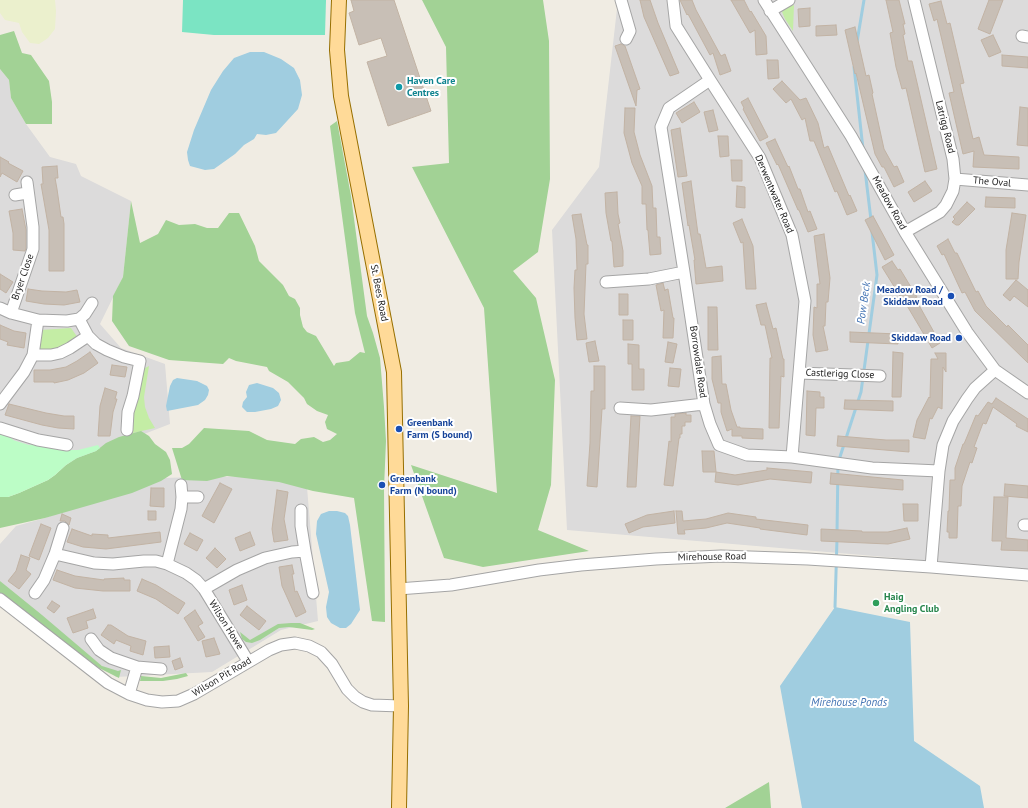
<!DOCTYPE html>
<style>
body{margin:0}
canvas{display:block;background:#f0ece3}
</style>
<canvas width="1028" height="808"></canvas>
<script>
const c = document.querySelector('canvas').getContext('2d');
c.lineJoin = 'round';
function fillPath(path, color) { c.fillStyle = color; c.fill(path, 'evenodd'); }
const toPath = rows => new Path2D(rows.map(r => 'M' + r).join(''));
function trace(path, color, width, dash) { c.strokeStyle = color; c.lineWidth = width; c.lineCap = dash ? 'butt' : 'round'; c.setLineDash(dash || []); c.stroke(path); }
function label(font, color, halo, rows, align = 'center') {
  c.font = font + ' "PT Sans",sans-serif'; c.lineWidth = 4; c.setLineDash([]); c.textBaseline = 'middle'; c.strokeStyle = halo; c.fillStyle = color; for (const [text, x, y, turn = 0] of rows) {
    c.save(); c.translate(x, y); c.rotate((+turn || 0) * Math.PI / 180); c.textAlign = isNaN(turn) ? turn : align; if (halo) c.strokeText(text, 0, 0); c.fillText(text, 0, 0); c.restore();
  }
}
fillPath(toPath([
 [618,0,1028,0,1028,569,567,530,552,230,599,167],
 [0,69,9,80,11,98,26,124,50,157,76,164,81,176,131,201,123,277,100,324,121,348,165,364,170,424,20,482,0,491],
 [306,475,318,621,281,630,212,672,116,677,4,589,5,586,0,581,0,544,16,526,45,518,158,478]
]), '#dcdbdb');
fillPath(toPath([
 [0,0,55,0,56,11,55,29,48,38,39,44,30,43,22,32,19,23,5,20,0,13]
]), '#ebf0cd');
fillPath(toPath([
 [794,5,793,31,785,19,782,12,784,8],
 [71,328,78,338,58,350,40,350,38,346,41,330],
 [149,366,144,397,145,407,149,418,155,428,133,433,133,425,130,422,143,369]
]), '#c4eda5');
fillPath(toPath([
 [422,0,543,0,549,41,550,179,538,252,513,271,536,298,555,380,551,485,538,530,589,551,483,567,444,558,411,465,497,493,484,308,412,167,449,163,446,47],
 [14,31,22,53,31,55,49,81,52,102,52,124,26,124,11,98,9,80,0,69,0,35],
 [337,121,351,196,367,316,373,333,380,358,384,407,386,441,384,488,385,622,372,621,354,498,313,491,279,482,227,476,207,481,182,480,172,448,182,448,189,444,204,428,249,431,267,440,295,444,301,439,314,437,323,442,330,440,337,434,327,429,325,422,328,415,317,411,307,404,304,398,288,382,269,371,267,367,236,361,229,358,223,364,169,360,129,346,112,321,113,296,123,277,131,201,140,243,158,234,166,220,179,225,195,224,207,228,218,228,229,213,239,213,255,246,259,261,283,285,289,296,295,299,300,308,300,315,303,327,307,332,316,336,334,366,336,363,349,361,360,352,365,353,355,313,330,126],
 [141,431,149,436,155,444,166,452,170,460,172,474,161,481,132,493,45,518,0,528,0,497,8,497,19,493,48,480,55,475,66,465,77,458,96,451,106,443,119,437],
 [0,581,42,615,102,666,118,671,121,670,119,678,99,668,0,593],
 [291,623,300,623,315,629,312,630,289,627,279,628,260,640,252,643,246,642,242,639,240,632,250,640,278,624],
 [186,673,188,676,177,679,163,681,140,681,141,676,161,678],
 [769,782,771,808,725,808]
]), '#a2d295');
fillPath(toPath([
 [0,434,10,436,13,440,29,445,36,443,58,447,62,450,78,450,98,445,100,448,96,451,77,458,66,465,55,475,48,480,19,493,8,497,0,497]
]), '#bcfdc6');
fillPath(toPath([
 [183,0,326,0,325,35,214,35,182,32]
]), '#7be4c3');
fillPath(toPath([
 [250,52,264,52,281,59,294,68,300,80,302,95,298,109,276,133,266,135,257,134,254,139,244,145,235,154,214,169,205,170,190,166,188,160,187,152,194,130,211,90,223,71,234,58],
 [177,378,197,381,207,386,209,390,208,395,205,400,198,405,167,411,166,406,170,386,173,380],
 [257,383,273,388,279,393,281,400,278,406,271,409,255,412,247,412,242,407,243,402,247,397,246,392,249,385],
 [329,511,337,511,345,513,348,516,350,525,360,610,351,624,346,628,340,628,331,623,327,617,326,607,329,592,316,534,317,521,321,514],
 [835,607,910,622,914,741,980,786,984,808,802,808,780,686]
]), '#a0cde0');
trace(toPath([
 [857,42,864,0],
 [854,67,863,149],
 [865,170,871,220],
 [837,533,838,463,861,392,877,275,872,232],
 [835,607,837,539]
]), '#a0cde0', 3);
const building = toPath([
 [351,0,394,0,431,111,388,126,367,62,387,56,381,38,359,45,349,13,354,11,351,0],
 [640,0,650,0,658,23,679,73,670,76,644,17,640,0],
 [680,0,692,0,696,10,721,56,725,54,731,71,720,75,713,53,710,55,688,14,687,15,680,0],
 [731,0,744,0,750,12,751,11,766,36,767,54,756,55,755,30,750,33,731,0],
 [886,0,899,0,905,24,903,24,905,34,903,35,908,61,912,61,937,169,925,172,906,88,902,89,896,67,890,33,893,32,886,0],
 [989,0,1003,0,990,34,978,29,989,0],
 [941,1,947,24,950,23,964,83,960,84,973,139,979,137,984,155,1019,157,1019,169,973,167,974,151,963,154,949,93,954,92,937,19,934,21,929,4,941,1],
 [810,8,810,26,799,27,798,9,810,8],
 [836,25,837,35,816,36,816,26,836,25],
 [855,27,866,76,869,75,873,93,872,94,884,149,894,167,897,166,904,182,894,187,884,167,882,167,875,154,856,73,855,74,845,30,855,27],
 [993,35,1001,52,989,57,981,40,993,35],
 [621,44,625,46,640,89,637,90,636,106,615,46,621,44],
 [1002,55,1028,57,1028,68,1002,66,1002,55],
 [767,60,778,60,779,78,768,79,767,60],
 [782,81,800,100,806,98,818,123,824,148,828,146,849,196,850,195,857,211,847,215,837,191,835,192,814,141,810,141,805,118,802,120,791,99,786,103,773,89,782,81],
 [748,98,768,137,760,141,743,109,744,108,741,102,748,98],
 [694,102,700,112,682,123,676,113,694,102],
 [1020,107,1028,108,1028,146,1017,145,1020,107],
 [625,108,635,108,634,132,640,155,652,186,653,208,656,208,657,237,660,237,661,254,650,255,648,230,647,230,646,204,642,204,642,186,632,163,624,133,625,108],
 [713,110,718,130,709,132,704,112,713,110],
 [680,128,687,176,678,177,671,130,680,128],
 [718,136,728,136,729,156,720,157,718,136],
 [775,139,788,167,789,166,798,189,800,189,808,212,810,211,817,229,808,232,799,210,798,210,778,164,777,165,766,143,775,139],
 [0,157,9,162,8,163,23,171,17,182,2,173,0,177,0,157],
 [731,160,742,160,742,181,732,181,731,160],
 [57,166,58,178,55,178,57,189,61,217,63,217,64,224,64,271,49,271,49,230,41,184,43,184,42,167,57,166],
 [691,181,698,234,700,234,706,268,722,266,723,281,696,284,694,260,695,260,689,225,688,226,682,183,691,181],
 [925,181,932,191,914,202,908,192,925,181],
 [737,186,745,187,745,208,736,207,737,186],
 [617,192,618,214,620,223,618,224,623,251,623,266,614,267,612,241,611,241,606,213,605,193,617,192],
 [986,197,1015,198,1015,208,985,207,986,197],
 [967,202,975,209,959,225,956,225,952,222,955,219,953,217,967,202],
 [22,209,26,230,26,248,25,251,13,250,13,233,9,211,22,209],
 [1012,213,1026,215,1019,262,1018,279,1006,279,1006,250,1012,213],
 [581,214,587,245,588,245,588,264,586,264,584,314,587,339,577,340,575,318,574,288,575,270,577,270,576,239,572,215,581,214],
 [873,216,894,255,885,260,865,220,873,216],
 [742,219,753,246,756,289,746,289,743,242,741,243,733,223,742,219],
 [824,234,830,278,828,302,826,302,825,326,823,326,828,350,816,352,813,335,814,307,817,308,817,284,820,284,814,236,824,234],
 [948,239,955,253,957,253,976,292,978,291,986,306,1007,327,1008,325,1028,345,1028,363,975,311,965,292,962,293,944,254,942,255,937,246,948,239],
 [892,261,898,270,900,269,917,297,915,298,940,343,932,348,906,304,905,304,882,267,892,261],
 [0,274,13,282,6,293,0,289,0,274],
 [1016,280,1028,290,1028,307,1014,296,1010,301,1003,295,1016,280],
 [663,283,665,291,665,290,668,289,673,318,674,318,673,338,663,338,664,310,661,311,656,285,663,283],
 [28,289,42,291,66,292,77,290,80,302,64,305,44,304,26,301,28,289],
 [619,294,628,294,628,315,619,315,619,294],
 [766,303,773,329,776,328,783,359,784,359,784,377,781,376,779,428,769,428,770,358,772,358,765,325,761,325,756,305,766,303],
 [708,307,717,307,718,350,708,350,708,307],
 [623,320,633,320,633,340,623,340,623,320],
 [0,325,14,331,26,333,24,348,7,345,8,342,0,339,0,325],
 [850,332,898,334,898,344,850,342,850,332],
 [595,341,599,361,589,362,586,343,595,341],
 [668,342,677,344,673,363,665,362,668,342],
 [628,344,639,345,639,369,644,369,644,390,632,390,632,364,628,364,628,344],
 [90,352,98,363,84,373,68,380,54,383,54,382,34,382,34,370,50,370,66,367,77,361,90,352],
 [893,352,903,353,901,397,892,397,893,352],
 [935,353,946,353,946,372,943,367,942,409,938,407,932,419,930,418,925,439,913,437,917,420,929,397,930,398,931,359,938,359,935,353],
 [721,356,722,384,726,384,731,410,737,427,740,427,740,428,763,429,763,439,742,438,742,436,732,436,732,429,727,431,721,412,721,403,718,403,712,379,712,357,721,356],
 [112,365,127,367,125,377,110,375,112,365],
 [594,366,605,366,605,409,602,409,597,487,587,486,590,443,591,391,594,391,594,366],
 [670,368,681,369,679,387,668,386,670,368],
 [105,388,117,392,115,399,117,399,113,412,110,436,98,436,100,406,105,388],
 [807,391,820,392,820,397,824,397,824,408,816,408,815,436,806,435,807,391],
 [996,398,1028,419,1028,432,1016,426,1017,424,993,407,986,424,983,423,974,447,977,448,972,463,970,462,962,486,961,506,958,506,957,538,949,538,949,532,947,532,948,511,949,511,950,480,955,480,955,468,963,444,964,444,976,415,978,416,988,402,992,404,996,398],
 [845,400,893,401,893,411,844,409,845,400],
 [9,404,46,413,64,416,74,416,74,429,58,428,42,425,5,415,9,404],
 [686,413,686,415,691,415,691,422,685,422,685,426,682,426,682,434,680,434,680,438,679,438,673,486,664,485,669,441,671,442,671,417,675,417,675,414,686,413],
 [631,416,640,416,636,487,627,487,631,416],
 [838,436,886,440,909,440,909,452,837,446,838,436],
 [702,451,714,451,716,472,703,472,702,451],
 [767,468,812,472,811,483,770,479,738,485,715,482,716,472,735,475,767,470,767,468],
 [831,473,903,480,903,490,830,484,831,473],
 [220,483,232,489,214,523,202,516,220,483],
 [1005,484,1028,486,1028,498,1004,496,1005,484],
 [151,488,164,488,164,507,150,506,151,488],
 [277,490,288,492,284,519,288,540,274,542,272,529,277,490],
 [994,497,1008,497,1006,538,1028,540,1028,551,1001,550,1002,541,992,541,994,497],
 [903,504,918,504,918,521,904,521,903,504],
 [148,511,156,511,156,520,148,520,148,511],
 [674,511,675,523,643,527,629,533,625,524,647,515,674,511],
 [676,511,682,511,683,521,706,519,728,513,756,517,756,519,808,525,807,535,760,529,760,528,727,523,706,528,684,530,685,534,678,534,676,511],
 [62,514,71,518,69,525,65,521,60,521,62,514],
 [41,524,51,528,39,560,29,556,41,524],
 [907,528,910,539,888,544,821,541,821,529,862,531,862,532,888,532,907,528],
 [72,529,92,536,92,534,108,535,108,538,160,532,161,542,106,549,83,547,67,542,72,529],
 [250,532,255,545,240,551,235,538,250,532],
 [190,533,203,540,197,551,184,544,190,533],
 [215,548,226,559,217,568,206,558,215,548],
 [21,555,30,558,26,570,31,574,19,589,8,581,16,571,21,555],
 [292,565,294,574,292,574,295,592,297,591,306,612,296,617,282,586,279,567,292,565],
 [57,570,75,576,104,580,104,579,124,578,124,580,130,580,130,591,103,591,75,588,53,580,57,570],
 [142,579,156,585,185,603,178,614,156,599,137,591,142,579],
 [242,585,247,600,234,605,229,590,242,585],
 [52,601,60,606,54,613,47,608,52,601],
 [247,606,266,621,259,630,240,615,247,606],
 [93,609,96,618,86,621,88,628,73,633,67,618,93,609],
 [195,610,203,623,198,626,205,637,198,641,184,618,195,610],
 [108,625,111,625,128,636,146,641,143,655,130,651,131,646,116,640,114,644,101,635,108,625],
 [214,638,220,654,206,657,202,641,214,638],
 [169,646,170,657,155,658,154,647,169,646],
 [180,658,183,667,175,670,172,661,180,658]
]);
fillPath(building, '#c8bfb6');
trace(building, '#c2b3a4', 1);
const minor = toPath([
 [621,0,630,31,626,39],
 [673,0,676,26,710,80,760,158,792,235,805,301,792,457],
 [764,0,851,136,905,232,967,332,995,370,1028,393],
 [770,11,789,0],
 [1022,36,1028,37],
 [710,80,669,108,661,127,684,272,704,404,710,424,719,445,747,455,792,457,872,468,939,471],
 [955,179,1028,185],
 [15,195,27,193],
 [905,232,940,212,946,205,953,191,955,179,953,159,914,0],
 [606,282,649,279,684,272],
 [0,308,11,313,38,320,67,321,79,319,85,314,92,303],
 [11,313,33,249,33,227,27,182],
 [79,319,88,336,96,344,107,350,124,357,140,361,133,396,128,412,127,430],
 [33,355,51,355,60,353,70,348,88,336],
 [799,373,880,376],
 [0,404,24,372,33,355,38,320],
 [620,408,651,410,704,404],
 [0,428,38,440,67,445],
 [181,485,182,497,181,509,167,564,186,573,196,580,204,589,248,661],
 [182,497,198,497],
 [1024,525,1028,525],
 [305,551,313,593],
 [55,554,63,528],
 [931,567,939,471,943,445,953,421,967,399,975,388,995,370],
 [204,589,237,570,265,558,292,552,305,551,301,526,301,510],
 [398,589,451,585,539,570,581,565,656,559,721,556,808,559,931,567,1028,575],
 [35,593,44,580,55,554,94,563,113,564,144,561,156,561,167,564],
 [0,599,108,683,129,694,147,700,162,702,178,701,194,694,269,650,281,645,295,643,309,646,321,652,332,664,347,689,355,697,363,702,372,705,401,706],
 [91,639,99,650,111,658,137,667],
 [129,694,137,667,161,669]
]);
const major = toPath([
 [339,0,337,50,341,96,394,372,401,706,399,808]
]);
trace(minor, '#a5a5a5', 13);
trace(major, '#976f00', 16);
trace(minor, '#fff', 11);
trace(major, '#ffda98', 14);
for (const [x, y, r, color] of [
 [399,87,4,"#0f9aa8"],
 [951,296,4,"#1a4fb4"],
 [959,338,4,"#1a4fb4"],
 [399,429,4,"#1a4fb4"],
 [382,485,4,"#1a4fb4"],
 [876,603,4,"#2e9e5b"]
]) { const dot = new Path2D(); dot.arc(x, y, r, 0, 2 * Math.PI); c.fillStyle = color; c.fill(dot); trace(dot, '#fff', 1.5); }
label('bold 10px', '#0d838f', '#fff', [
 ["Haven Care",407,81],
 ["Centres",407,93]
], 'left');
label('10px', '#1e1e1e', '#fff', [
 ["Latrigg Road",945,127,76],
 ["The Oval",992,182,5],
 ["Derwentwater Road",774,194,67],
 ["Meadow Road",889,203,61],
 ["Bryer Close",23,277,-71],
 ["St. Bees Road",379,293,79],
 ["Borrowdale Road",698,362,82],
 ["Castlerigg Close",840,374,2],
 ["Mirehouse Road",712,557,-1],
 ["Wilson Howe",226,625,58],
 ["Wilson Pit Road",222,677,-31]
]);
label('bold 10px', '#164399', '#fff', [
 ["Meadow Road /",943,290],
 ["Skiddaw Road",943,302],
 ["Skiddaw Road",951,338],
 ["Greenbank",407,423,"left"],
 ["Farm (S bound)",407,435,"left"],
 ["Greenbank",390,479,"left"],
 ["Farm (N bound)",390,491,"left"]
], 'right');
label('bold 10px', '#27864d', '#fff', [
 ["Haig",884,597],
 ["Angling Club",884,609]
], 'left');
label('italic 11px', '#4474b4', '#fff', [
 ["Pow Beck",864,303,-82],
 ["Mirehouse Ponds",849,703]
]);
</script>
